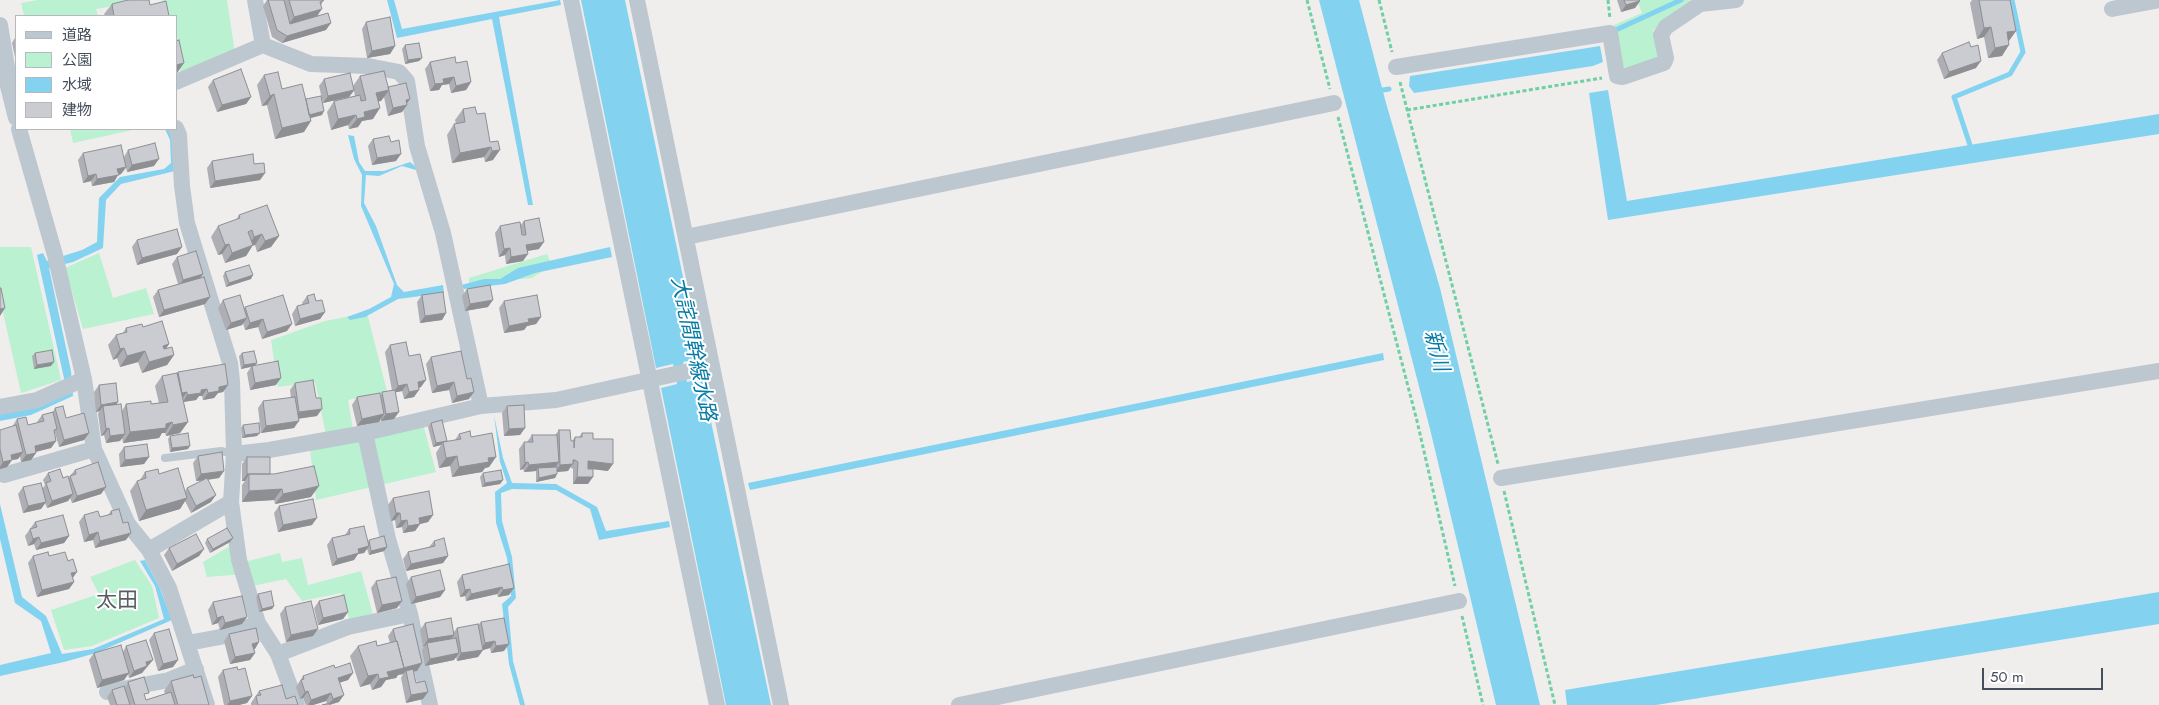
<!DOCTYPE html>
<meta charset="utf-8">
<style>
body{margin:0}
#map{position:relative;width:2159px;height:705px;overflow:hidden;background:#f0eded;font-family:Jost,"Noto Sans JP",sans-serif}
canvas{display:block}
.legend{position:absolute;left:15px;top:15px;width:162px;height:115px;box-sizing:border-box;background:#fff;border:1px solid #b5b9bd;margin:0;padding:6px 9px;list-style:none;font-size:15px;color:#454f5b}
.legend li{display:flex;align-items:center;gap:10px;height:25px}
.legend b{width:25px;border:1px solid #b5b9bd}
.scale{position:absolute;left:1982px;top:668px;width:121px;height:22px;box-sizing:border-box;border:2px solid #454f5b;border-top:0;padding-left:6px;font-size:15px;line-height:18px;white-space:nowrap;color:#454f5b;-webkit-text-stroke:4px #fff;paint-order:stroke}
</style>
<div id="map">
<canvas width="2159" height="705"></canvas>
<ul class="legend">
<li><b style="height:6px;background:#bdc7d0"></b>道路</li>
<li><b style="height:14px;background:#b9f1d1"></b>公園</li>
<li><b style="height:14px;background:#83d3f0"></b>水域</li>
<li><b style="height:14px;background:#caccd2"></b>建物</li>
</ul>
<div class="scale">50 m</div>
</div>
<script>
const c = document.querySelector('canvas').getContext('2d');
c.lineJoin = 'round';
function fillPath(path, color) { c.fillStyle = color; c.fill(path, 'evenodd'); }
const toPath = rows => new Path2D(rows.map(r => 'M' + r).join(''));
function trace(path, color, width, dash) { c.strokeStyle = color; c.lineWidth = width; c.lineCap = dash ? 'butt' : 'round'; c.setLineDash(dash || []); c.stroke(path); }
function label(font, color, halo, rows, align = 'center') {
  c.font = font + ' Jost,"Noto Sans JP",sans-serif'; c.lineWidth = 4; c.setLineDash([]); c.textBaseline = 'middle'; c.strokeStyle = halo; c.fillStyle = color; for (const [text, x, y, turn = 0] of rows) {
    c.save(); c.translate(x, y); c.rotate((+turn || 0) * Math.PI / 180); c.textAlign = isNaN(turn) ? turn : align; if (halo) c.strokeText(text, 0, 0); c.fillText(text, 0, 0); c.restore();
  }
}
fillPath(toPath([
 [38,0,151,0,96,9,98,16,24,16,21,3],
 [162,0,227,0,235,53,181,74,176,54,176,16,167,16],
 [1637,0,1690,0,1690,5,1653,30,1659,59,1622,71,1614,25,1642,13],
 [70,129,137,129,73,143],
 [0,247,31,247,61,380,21,393,0,299],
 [99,253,113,298,146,288,154,314,83,329,65,268],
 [547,254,552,265,532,278,469,284,469,278],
 [367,313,387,391,348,400,353,429,326,435,315,382,278,387,271,340,325,321],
 [423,424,436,472,316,500,310,450],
 [235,543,236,564,280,553,282,562,302,558,308,585,361,571,373,615,350,622,341,593,302,601,286,579,252,586,244,574,207,577,203,562],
 [135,560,152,586,159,618,92,646,64,650,51,610,99,594,90,577]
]), '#b9f1d1');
fillPath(toPath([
 [387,0,394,0,402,29,560,0,561,5,499,17,533,205,528,205,492,19,397,38],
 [581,0,625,0,700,358,683,362,687,382,702,379,771,705,726,705,661,388,677,384,673,364,656,368],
 [1319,0,1359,0,1386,103,1440,288,1540,705,1496,705,1430,429],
 [1600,46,1603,62,1593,66,1414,93,1409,86,1410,76],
 [1608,90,1627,201,2159,114,2159,134,1608,220,1589,93],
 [165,129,170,129,174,139,175,171,121,184,106,200,103,248,73,262,49,268,71,371,73,396,31,415,0,421,0,414,67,392,37,255,43,253,47,261,82,250,97,242,99,198,120,177,164,169,171,163,170,140],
 [348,135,354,136,359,162,365,171,384,171,410,162,416,167,416,170,402,166,379,176,366,175,364,203,376,226,397,285,404,292,443,285,444,293,398,299,365,317,350,320,347,317,369,309,391,297,394,284,361,206,362,175,354,159],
 [610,247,612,257,535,273,505,284,464,289,461,285,484,279,500,279,518,268],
 [1383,353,1384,360,750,490,748,483],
 [494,415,503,458,512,483,556,484,597,507,606,531,669,521,670,527,599,540,590,509,556,490,512,489,501,493,502,521,512,557,516,598,508,607,513,661,525,705,520,705,509,664,502,604,511,596,507,558,496,523,495,492,507,483,500,462],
 [0,504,22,597,46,616,62,654,93,649,164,619,155,586,140,561,145,560,160,588,172,620,96,653,64,662,0,676,0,665,51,653,41,621,15,603,0,539],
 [2159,592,2159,624,1656,705,1567,705,1565,690]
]), '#83d3f0');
trace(toPath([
 [1618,29,1681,0],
 [1377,91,1389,89],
 [1970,145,1954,97,2010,74,2023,52,2012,0]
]), '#83d3f0', 5);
trace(toPath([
 [1307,0,1330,89],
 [1379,0,1392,52],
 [1608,0,1610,19],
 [1400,82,1498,464],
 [1407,110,1602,78],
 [1338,117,1417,421,1455,586],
 [1504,491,1555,705],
 [1462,616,1483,705]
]), '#6fd0a5', 3, [4, 2.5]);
trace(toPath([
 [165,458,221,451,234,454]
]), '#bdc7d0', 8);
trace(toPath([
 [255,0,263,45],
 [571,0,717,705],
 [2112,9,2159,0],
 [0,25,7,67,7,82,16,118],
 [1396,67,1610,33,1617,76,1623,77,1664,63,1666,58,1661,35,1666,27,1700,4,1736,0],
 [176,82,263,45,311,64,368,66,399,72,407,81,417,146,443,233,481,406],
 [19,129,55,255,84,379,94,449,128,524,149,550,169,588,207,705],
 [686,237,1334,103],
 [712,366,781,705],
 [0,407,37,400,84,379],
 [365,433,388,539,410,614,430,705],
 [234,454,269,450,365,433,481,406,556,400,712,366,637,0],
 [4,475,94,449],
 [1501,478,2159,371],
 [231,502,239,560,258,623,278,654,297,705],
 [149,550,231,502,234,454,232,381,230,363,187,223,182,186,179,135,176,128],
 [188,643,220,637,258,623],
 [278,654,348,627,410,614],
 [107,692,169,680,196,669],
 [959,705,1459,601]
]), '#bdc7d0', 16);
fillPath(toPath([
 [267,0,284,0,284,1,285,0,324,0,321,5,318,16,326,30,282,43,272,37,263,6],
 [1617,0,1639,0,1640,1,1635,8,1621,12],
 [1972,0,2010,0,2016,31,2008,41,2002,56,1988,58,1984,37,1977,39,1970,3],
 [112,4,150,5,169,16,105,16,104,14],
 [366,22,395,46,390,54,367,58,362,29],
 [16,36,16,62,12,43],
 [405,45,422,58,419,61,405,64,402,49],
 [1971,47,1976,68,1944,79,1937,60,1942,53],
 [430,62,456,63,471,82,466,90,451,93,449,84,442,85,439,90,430,91,425,69],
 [264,75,282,89,306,99,322,115,310,118,304,132,275,139,267,105,262,106,257,85],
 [360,76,388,88,407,104,407,105,402,112,388,116,384,97,381,101,378,101,373,119,362,121,358,127,349,129,348,125,331,130,327,112,334,101,355,96,354,91,349,97,323,103,319,86,324,79,353,86],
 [213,80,251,97,246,104,217,112,208,87],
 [463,109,477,114,490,142,498,141,493,160,485,162,484,157,452,163,447,135,454,124,456,124,455,120],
 [373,139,391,142,396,161,372,165,368,146],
 [128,150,154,166,127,172,126,168,121,174,118,175,114,182,92,186,91,181,83,183,78,160,83,153,124,157],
 [212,161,265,173,260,180,210,188,207,168],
 [239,215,279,236,271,247,257,252,255,245,253,245,246,256,225,263,222,254,218,255,211,237,218,226,236,220],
 [524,221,539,249,527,251,523,261,506,264,505,255,499,257,495,233,500,226,520,226],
 [137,240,177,254,137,265,132,247],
 [177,257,200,278,210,297,205,304,159,317,153,297,158,290,178,284,172,264],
 [225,272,251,279,226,287,223,276],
 [467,289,488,307,465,311,462,296],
 [422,295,446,313,442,320,420,323,417,302],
 [307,296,316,301,325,312,320,319,295,326,292,314,297,306,303,305,302,303],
 [223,300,244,309,245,307,287,331,262,339,258,327,245,330,243,323,242,325,226,330,218,308],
 [504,301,541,317,536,324,527,326,524,330,504,333,499,308],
 [143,327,169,344,166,349,174,355,167,365,142,373,138,362,120,367,117,358,113,360,108,345,116,335,123,333,126,328],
 [390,345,409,356,421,387,419,388,414,397,404,399,402,391,396,392,394,419,381,421,381,419,379,422,357,426,352,405,357,397,381,395,382,392,392,391,385,352],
 [35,353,51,366,34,369,32,356],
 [242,353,257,363,255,366,276,385,250,390,247,373,251,367,241,369,239,356],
 [431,357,469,399,452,403,449,390,432,393,426,364],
 [178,372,228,385,223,392,218,393,214,398,203,400,202,396,199,396,196,400,183,402,188,422,180,433,166,436,165,433,162,433,159,438,123,443,122,438,120,441,106,443,104,435,101,436,98,413,100,411,96,412,94,392,99,385,117,404,122,411,126,404,151,404,159,403,155,386,162,376,177,373],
 [295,383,317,416,298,419,294,428,261,433,258,408,263,401,291,398,290,390],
 [507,406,525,428,520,435,504,436,502,413],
 [55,408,66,418,89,433,84,440,59,447,55,433,54,433,56,441,51,448,36,452,36,453,31,460,21,462,20,456,18,459,12,460,7,467,0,469,0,430,12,427,17,419,28,425,37,423,37,422,42,415,53,412],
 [431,423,447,441,446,442,455,440,459,434,471,437,496,457,489,467,485,468,482,472,452,477,450,466,439,468,436,453,441,445,433,447,428,427],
 [243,425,257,436,242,438,241,428],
 [559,430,571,441,572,441,575,437,579,437,582,433,593,439,608,471,593,469,588,484,573,484,573,469,570,467,568,471,557,472,557,474,555,478,536,482,536,471,524,472,523,469,520,470,519,449,524,442,527,442,532,435,555,435],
 [170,436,188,449,170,452,168,439],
 [124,447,149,457,144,464,120,467,119,454],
 [198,456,224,471,219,478,208,480,211,502,191,513,185,501,180,509,139,521,130,491,137,481,140,480,145,472,159,474,185,491,187,488,201,481,196,481,193,463],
 [247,457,270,474,311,497,275,504,274,500,242,502,242,485,245,481,242,481,242,464],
 [75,470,106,487,101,494,72,503,70,498,68,501,47,508,45,503,41,509,23,513,18,494,23,487,43,488,45,485,43,480,48,473,68,478],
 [483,473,503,480,500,484,482,487,480,477],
 [393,498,433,515,428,522,420,524,415,531,403,533,402,527,396,528,395,520,391,521,388,505],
 [279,506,312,525,278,532,274,513],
 [111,511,123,523,126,540,95,548,93,540,84,542,79,522,84,515,100,517,108,515],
 [35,522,69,536,64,543,36,550,34,544,28,546,25,536],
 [349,529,368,541,387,547,384,551,369,555,367,549,364,553,358,554,354,560,332,566,327,545,332,538,345,535],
 [207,539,230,542,210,553,205,543],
 [434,541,448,556,443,563,406,571,403,559,408,552,429,547],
 [169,548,204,549,199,556,172,571,164,555],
 [33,556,49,556,72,578,74,582,69,589,37,597,28,563],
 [509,564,509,595,498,597,497,594,466,601,465,596,460,597,457,582,462,575],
 [411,577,445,590,440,597,411,604,406,584],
 [376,581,397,608,377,613,371,588],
 [258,594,274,606,272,609,259,612,256,597],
 [319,601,348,612,343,619,318,625,314,608],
 [213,602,242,624,220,630,218,623,212,625,208,610],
 [285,607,313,636,286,642,280,614],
 [481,622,504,651,491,653,490,648,483,650,478,657,457,661,456,657,454,660,425,666,422,650,425,646,423,647,420,630,425,623,454,632,457,628,478,625],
 [393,629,417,671,414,671,416,683,423,699,406,703,401,678,403,674,398,675,396,678,386,680,381,687,372,690,370,684,360,687,350,656,358,646,377,646,390,643,388,636],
 [154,633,178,660,173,667,158,671,149,640],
 [229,634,255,649,254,649,255,653,250,660,230,664,224,641],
 [126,646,148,667,146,667,142,673,129,678,128,674,124,680,97,688,89,660,94,653,123,652],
 [335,668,353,673,348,680,340,682,339,702,330,705,327,703,326,701,313,705,306,705,303,698,300,699,296,687,303,676],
 [223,670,238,670,252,696,247,703,239,705,224,705,218,677],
 [194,678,209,705,110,705,107,697,112,690,125,687,128,682,145,698,146,700,165,694,164,691,171,681],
 [259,691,286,699,298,705,251,705,251,703]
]), '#aeafb5');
fillPath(toPath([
 [1640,1,1635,8,1621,12,1626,5],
 [322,9,317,16,289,24,294,17],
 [331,23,326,30,282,43,287,36],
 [1991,27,1984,37,1977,39,1984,28],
 [2016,31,2009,41,1999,43,2007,32],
 [2009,45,2002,56,1988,58,1995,48],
 [395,46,390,54,367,58,372,51],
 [422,58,419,61,405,64,408,60],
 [1981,61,1976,68,1944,79,1949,72],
 [184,63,177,73,176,73,176,65],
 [454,77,449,84,442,85,439,90,430,91,435,84,443,79],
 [471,82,466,90,451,93,456,86],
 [354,90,349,97,323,103,328,96],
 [389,90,381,101,369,104,376,93],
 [274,94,267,105,262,106,270,96],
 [251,97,246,104,217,112,222,105],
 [410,99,405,106,407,105,402,112,388,116,393,108,406,100],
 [380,108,373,119,362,121,358,127,349,129,357,119,364,112],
 [324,111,322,115,307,119,309,115],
 [356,115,348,125,331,130,338,119],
 [311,121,304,132,275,139,282,128],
 [491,147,484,157,452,163,460,153],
 [500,150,493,160,485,162,492,151],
 [401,154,396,161,372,165,377,158],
 [159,159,154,166,127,172,132,165],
 [126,167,121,174,118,175,114,182,92,186,97,179,117,169],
 [265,173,260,180,210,188,215,181],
 [96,174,91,181,83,183,88,176],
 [262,234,255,245,247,248,254,237],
 [279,236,271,247,257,252,265,241],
 [544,242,539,249,521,252,526,245],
 [229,244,222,254,218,255,225,245],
 [253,245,246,256,225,263,232,253],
 [182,247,177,254,137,265,142,258],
 [510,248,505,255,499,257,504,249],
 [528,254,523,261,506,264,511,257],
 [203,274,198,281,178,287,183,280],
 [253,275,251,279,226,287,229,283],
 [210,297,205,304,159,317,164,310],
 [493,300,488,307,465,311,470,304],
 [5,308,0,316,0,309],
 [325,312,320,319,295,326,300,319],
 [446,313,442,320,420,323,425,316],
 [541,317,536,324,527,326,524,330,504,333,509,326,528,319],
 [247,318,242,325,226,330,231,323],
 [263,319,258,327,245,330,250,323],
 [292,324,287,331,262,339,267,332],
 [169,344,161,355,163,346],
 [124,348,117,358,113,360,120,349],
 [145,351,138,362,120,367,127,356],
 [174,355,167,365,142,373,149,362],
 [54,362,51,366,34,369,37,365],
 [257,363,254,366,241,369,244,365],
 [281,378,276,385,250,390,255,383],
 [426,380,421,387,413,389,418,382],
 [454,382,449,390,432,393,437,386],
 [407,384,402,391,393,393,398,386],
 [228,385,223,392,218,393,214,398,203,400,208,393,219,387],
 [207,389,202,396,199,396,196,400,183,402,187,395,201,390],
 [419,390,414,397,404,399,409,392],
 [187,392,182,399,182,393],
 [474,392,469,399,452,403,457,396],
 [118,402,113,409,103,406,100,411,96,412,101,405],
 [322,409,317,416,294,419,299,412],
 [399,412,394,419,381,421,386,414],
 [384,414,379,422,357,426,362,419],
 [299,421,294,428,261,433,266,426],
 [172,422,165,433,162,433,159,438,123,443,130,432],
 [188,422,180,433,166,436,173,425],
 [109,428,104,435,101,436,106,429],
 [525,428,520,435,504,436,509,429],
 [89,433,84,440,59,447,64,440],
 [260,433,257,436,242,438,245,435],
 [125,434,120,441,106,443,110,436],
 [56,441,51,448,30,453,35,446],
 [447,441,444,444,443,442,441,445,433,447,436,443],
 [190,446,188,449,170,452,172,448],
 [23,452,18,459,12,460,7,467,0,469,0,467,3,462,11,455],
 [36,453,31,460,21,462,26,455],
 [457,456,450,466,439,468,446,458],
 [149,457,144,464,120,467,125,460],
 [496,457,489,467,485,468,482,472,452,477,459,467,488,458],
 [573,460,575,460,568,471,556,472,560,465],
 [588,461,613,464,608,471,583,468],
 [528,462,523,469,520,470,525,463],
 [559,462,554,469,538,468,536,471,524,472,529,465],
 [224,471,219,478,196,481,201,474],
 [247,474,270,474,265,481,249,474,245,481,242,481],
 [557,474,555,478,536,482,539,478],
 [577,477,593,477,588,484,573,484],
 [503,480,500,484,482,487,485,483],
 [319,486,311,497,275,504,283,494],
 [106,487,101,494,72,503,77,496],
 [282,489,274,500,242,502,249,491],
 [73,494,68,501,47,508,52,501],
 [216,495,211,502,191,513,196,506],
 [187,498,180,509,139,521,146,510],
 [46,502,41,509,23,513,28,506],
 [396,513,400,513,395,520,391,521],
 [433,515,428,522,420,524,415,531,403,533,408,526,419,518],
 [317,518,312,525,278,532,283,525],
 [407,520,402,527,396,528,401,521],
 [98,532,93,540,84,542,89,535],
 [131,533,126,540,95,548,100,541],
 [69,536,64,543,36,550,41,543],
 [39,537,34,544,28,546,33,539],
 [233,538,230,542,210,553,213,549],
 [369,546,364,553,358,554,354,560,332,566,337,559,358,549],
 [387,547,384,551,369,555,371,551],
 [204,549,199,556,172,571,177,564],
 [448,556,443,563,406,571,411,564],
 [77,572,72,579,71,573],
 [74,582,69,589,37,597,42,590],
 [502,587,497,594,466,601,471,594],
 [514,588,509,595,498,597,503,590],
 [470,589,465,596,460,597,465,590],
 [445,590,440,597,411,604,416,597],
 [402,601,397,608,377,613,382,605],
 [274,606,272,609,259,612,262,609],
 [348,612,343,619,318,625,323,618],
 [223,616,218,623,212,625,217,618],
 [247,617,242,624,220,630,225,623],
 [318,629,313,636,286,642,291,635],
 [454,635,449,642,427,643,425,646,423,647,428,639],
 [495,641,490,648,483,650,478,657,457,661,461,653,480,650,485,643],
 [259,642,255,649,247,651,252,644],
 [509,644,504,651,491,653,496,646],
 [255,653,250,660,230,664,235,657],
 [459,653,454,660,425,666,430,659],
 [153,660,142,673,129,678,134,671,146,662],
 [178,660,173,667,158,671,163,664],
 [422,663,417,671,406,673,406,671,403,674,398,675,396,678,386,680,381,687,372,690,379,679,387,672],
 [129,673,124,680,97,688,102,680],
 [353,673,348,680,333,685,338,678],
 [378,674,370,684,360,687,368,676],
 [308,691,303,698,300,699,305,692],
 [428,692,423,699,406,703,411,695],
 [331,693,326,701,313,705,308,705,311,700],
 [344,695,339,702,328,705,333,699],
 [252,696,247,703,239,705,227,705,230,701]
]), '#8d8f93');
const building = toPath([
 [128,0,149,0,150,5,166,1,169,16,111,16,114,16,112,4,128,0],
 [268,0,284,0,290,24,328,13,331,23,287,36,277,30,268,0],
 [289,0,324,0,320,2,322,9,294,17,289,0],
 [1624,0,1639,0,1640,1,1626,5,1624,0],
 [1979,0,2010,0,2016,31,2007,32,2009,45,1995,48,1991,27,1984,28,1979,0],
 [390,17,395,46,372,51,366,22,390,17],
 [179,40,184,63,176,65,176,41,179,40],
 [1969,42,1971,47,1978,45,1981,61,1949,72,1942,53,1969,42],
 [419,43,422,58,408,60,405,45,419,43],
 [455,57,456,63,467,61,471,82,456,86,454,77,443,79,444,83,435,84,430,62,455,57],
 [241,69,251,97,222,105,213,80,241,69],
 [384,71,389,90,376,93,380,108,364,112,365,117,357,119,356,115,338,119,334,101,360,95,361,101,366,100,360,76,384,71],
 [278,72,282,89,302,84,311,121,282,128,274,94,270,96,264,75,278,72],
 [350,73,354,90,328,96,324,79,350,73],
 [406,83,410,99,406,100,407,105,393,108,388,87,406,83],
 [321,96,324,111,309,115,306,99,321,96],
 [475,107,477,114,485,113,490,142,498,141,500,150,492,151,491,147,460,153,454,124,465,122,463,109,475,107],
 [389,136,391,142,399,140,401,154,377,158,373,139,389,136],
 [155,143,159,159,132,165,128,150,155,143],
 [121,145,126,167,117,169,119,175,97,179,96,174,88,176,83,153,121,145],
 [253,154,254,164,264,163,265,173,215,181,212,161,253,154],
 [267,205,279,236,265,241,262,234,254,237,252,230,248,232,253,245,232,253,229,244,225,245,218,226,240,218,239,215,267,205],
 [539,218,544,242,526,245,528,254,511,257,510,248,504,249,500,226,520,222,522,235,526,235,524,221,539,218],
 [177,229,182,247,142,258,137,240,177,229],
 [196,251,203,274,183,280,177,257,196,251],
 [249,265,253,275,229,283,225,272,249,265],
 [204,277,210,297,164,310,158,290,204,277],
 [490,285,493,300,470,304,467,289,490,285],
 [0,288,1,288,5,308,0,309,0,288],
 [443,292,446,313,425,316,422,295,443,292],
 [314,294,316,301,322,300,325,312,300,319,297,306,309,303,307,296,314,294],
 [240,295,247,318,231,323,223,300,240,295],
 [283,295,292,324,267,332,263,319,250,323,245,307,283,295],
 [537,295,541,317,528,319,529,322,509,326,504,301,537,295],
 [162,321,169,344,163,346,164,349,172,347,174,355,149,362,145,351,127,356,124,348,120,349,116,335,127,332,126,328,142,324,143,327,162,321],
 [406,342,409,356,420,354,426,380,418,382,419,390,409,392,407,384,398,386,390,345,406,342],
 [52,350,54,362,37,365,35,353,52,350],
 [254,351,257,363,244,365,242,353,254,351],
 [461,351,467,379,471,378,474,392,457,396,454,382,437,386,431,357,461,351],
 [278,361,281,378,255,383,252,366,278,361],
 [225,364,228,385,219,387,219,391,208,393,207,389,201,390,201,393,187,395,187,392,182,393,178,372,225,364],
 [177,373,188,422,173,425,172,422,166,424,166,428,130,432,126,404,151,401,151,404,168,402,162,376,177,373],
 [313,380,316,398,321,398,322,409,299,412,295,383,313,380],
 [116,383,118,402,101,405,99,385,116,383],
 [395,390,399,412,386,414,382,392,395,390],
 [380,393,384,414,362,419,357,397,380,393],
 [295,397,299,421,266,426,263,401,295,397],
 [121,404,125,434,110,436,109,428,106,429,103,406,121,404],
 [524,405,525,428,509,429,507,406,524,405],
 [63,406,66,418,84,413,89,433,64,440,55,408,63,406],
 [53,412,57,429,54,430,56,441,35,446,36,453,26,455,17,419,26,417,28,425,44,421,42,415,53,412],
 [442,420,447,441,436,443,431,423,442,420],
 [259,423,260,433,245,435,243,425,259,423],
 [16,425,23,452,11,455,12,460,3,462,0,449,0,430,16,425],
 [559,430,570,430,571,441,574,441,574,448,575,437,582,437,582,433,593,433,593,439,613,439,613,464,588,461,588,469,593,469,593,477,577,477,578,462,575,460,573,460,573,464,560,465,559,430],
 [470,431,471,437,492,433,496,457,488,458,489,462,459,467,457,456,446,458,443,442,461,439,459,434,470,431],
 [188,433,190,446,172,448,170,436,188,433],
 [532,435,557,435,559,462,529,465,528,462,525,463,524,442,533,442,532,435],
 [147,444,149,457,125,460,124,447,147,444],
 [222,452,224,471,201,474,198,456,222,452],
 [247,457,270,457,270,474,247,474,247,457],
 [98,462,106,487,77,496,70,476,76,474,75,470,98,462],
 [314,466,319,486,283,494,282,489,249,491,249,474,274,474,314,466],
 [557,467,557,474,539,478,538,468,557,467],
 [178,468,187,498,146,510,137,481,146,478,145,472,158,469,159,474,178,468],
 [60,469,63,478,68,476,73,494,52,501,46,483,51,481,48,473,60,469],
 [501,470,503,480,485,483,483,473,501,470],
 [207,478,216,495,196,506,187,488,207,478],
 [41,483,46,502,28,506,23,487,41,483],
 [429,491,433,515,419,518,420,524,408,526,407,520,401,521,400,513,396,513,393,498,429,491],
 [313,499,317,518,283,525,279,506,313,499],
 [119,509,123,523,128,522,131,533,100,541,98,532,89,535,84,515,98,511,100,517,112,514,111,511,119,509],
 [63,515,69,536,41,543,39,537,33,539,30,529,37,527,35,522,63,515],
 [364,526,369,546,358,549,359,553,337,559,332,538,350,534,349,529,364,526],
 [227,528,233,538,213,549,207,539,227,528],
 [196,534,204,549,177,564,169,548,196,534],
 [384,536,387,547,371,551,369,540,384,536],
 [444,538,448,556,411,564,408,552,435,546,434,541,444,538],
 [48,552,49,556,65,552,68,561,73,559,77,572,71,573,74,582,42,590,33,556,48,552],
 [509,564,514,588,503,590,502,587,471,594,470,589,465,590,462,575,509,564],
 [440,570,445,590,416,597,411,577,440,570],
 [396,577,402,601,382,605,376,581,396,577],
 [271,591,274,606,262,609,258,594,271,591],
 [344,595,348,612,323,618,319,601,344,595],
 [242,596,247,617,225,623,223,616,217,618,213,602,242,596],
 [311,601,318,629,291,635,285,607,311,601],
 [451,618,454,635,428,639,425,623,451,618],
 [504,618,509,644,496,646,495,641,485,643,481,622,504,618],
 [413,624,422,663,403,668,404,668,397,641,396,641,393,629,413,624],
 [478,624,483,650,461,653,457,628,478,624],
 [256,628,259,642,252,644,255,653,235,657,229,634,256,628],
 [169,629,178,660,163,664,154,633,169,629],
 [456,638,459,653,430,659,427,643,456,638],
 [146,640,153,660,146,662,147,666,134,671,126,646,146,640],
 [376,641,377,646,397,641,404,668,387,672,389,677,379,679,378,674,368,676,358,646,376,641],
 [121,645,129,673,102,680,94,653,121,645],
 [350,663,353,673,338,678,344,695,333,699,331,693,311,700,308,691,305,692,301,680,304,679,303,676,334,665,335,668,350,663],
 [237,667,238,670,245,668,252,696,230,701,223,670,237,667],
 [413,669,416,683,425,681,428,692,411,695,406,671,413,669],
 [193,675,194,678,201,676,209,705,178,705,171,681,193,675],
 [144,677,149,693,144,694,146,700,171,692,175,705,135,705,128,682,144,677],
 [282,685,286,699,295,696,298,705,258,705,256,696,261,695,259,691,282,685],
 [124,686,130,705,117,705,112,690,124,686],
 [330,703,330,705,322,705,330,703]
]);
fillPath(building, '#caccd2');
trace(building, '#8d8f93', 1);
label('italic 21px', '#077ba5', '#fff', [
 ["大詫間幹線水路",692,349,78],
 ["新川",1435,351,75]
]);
label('21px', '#5a5d63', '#fff', [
 ["太田",117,602]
]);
</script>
